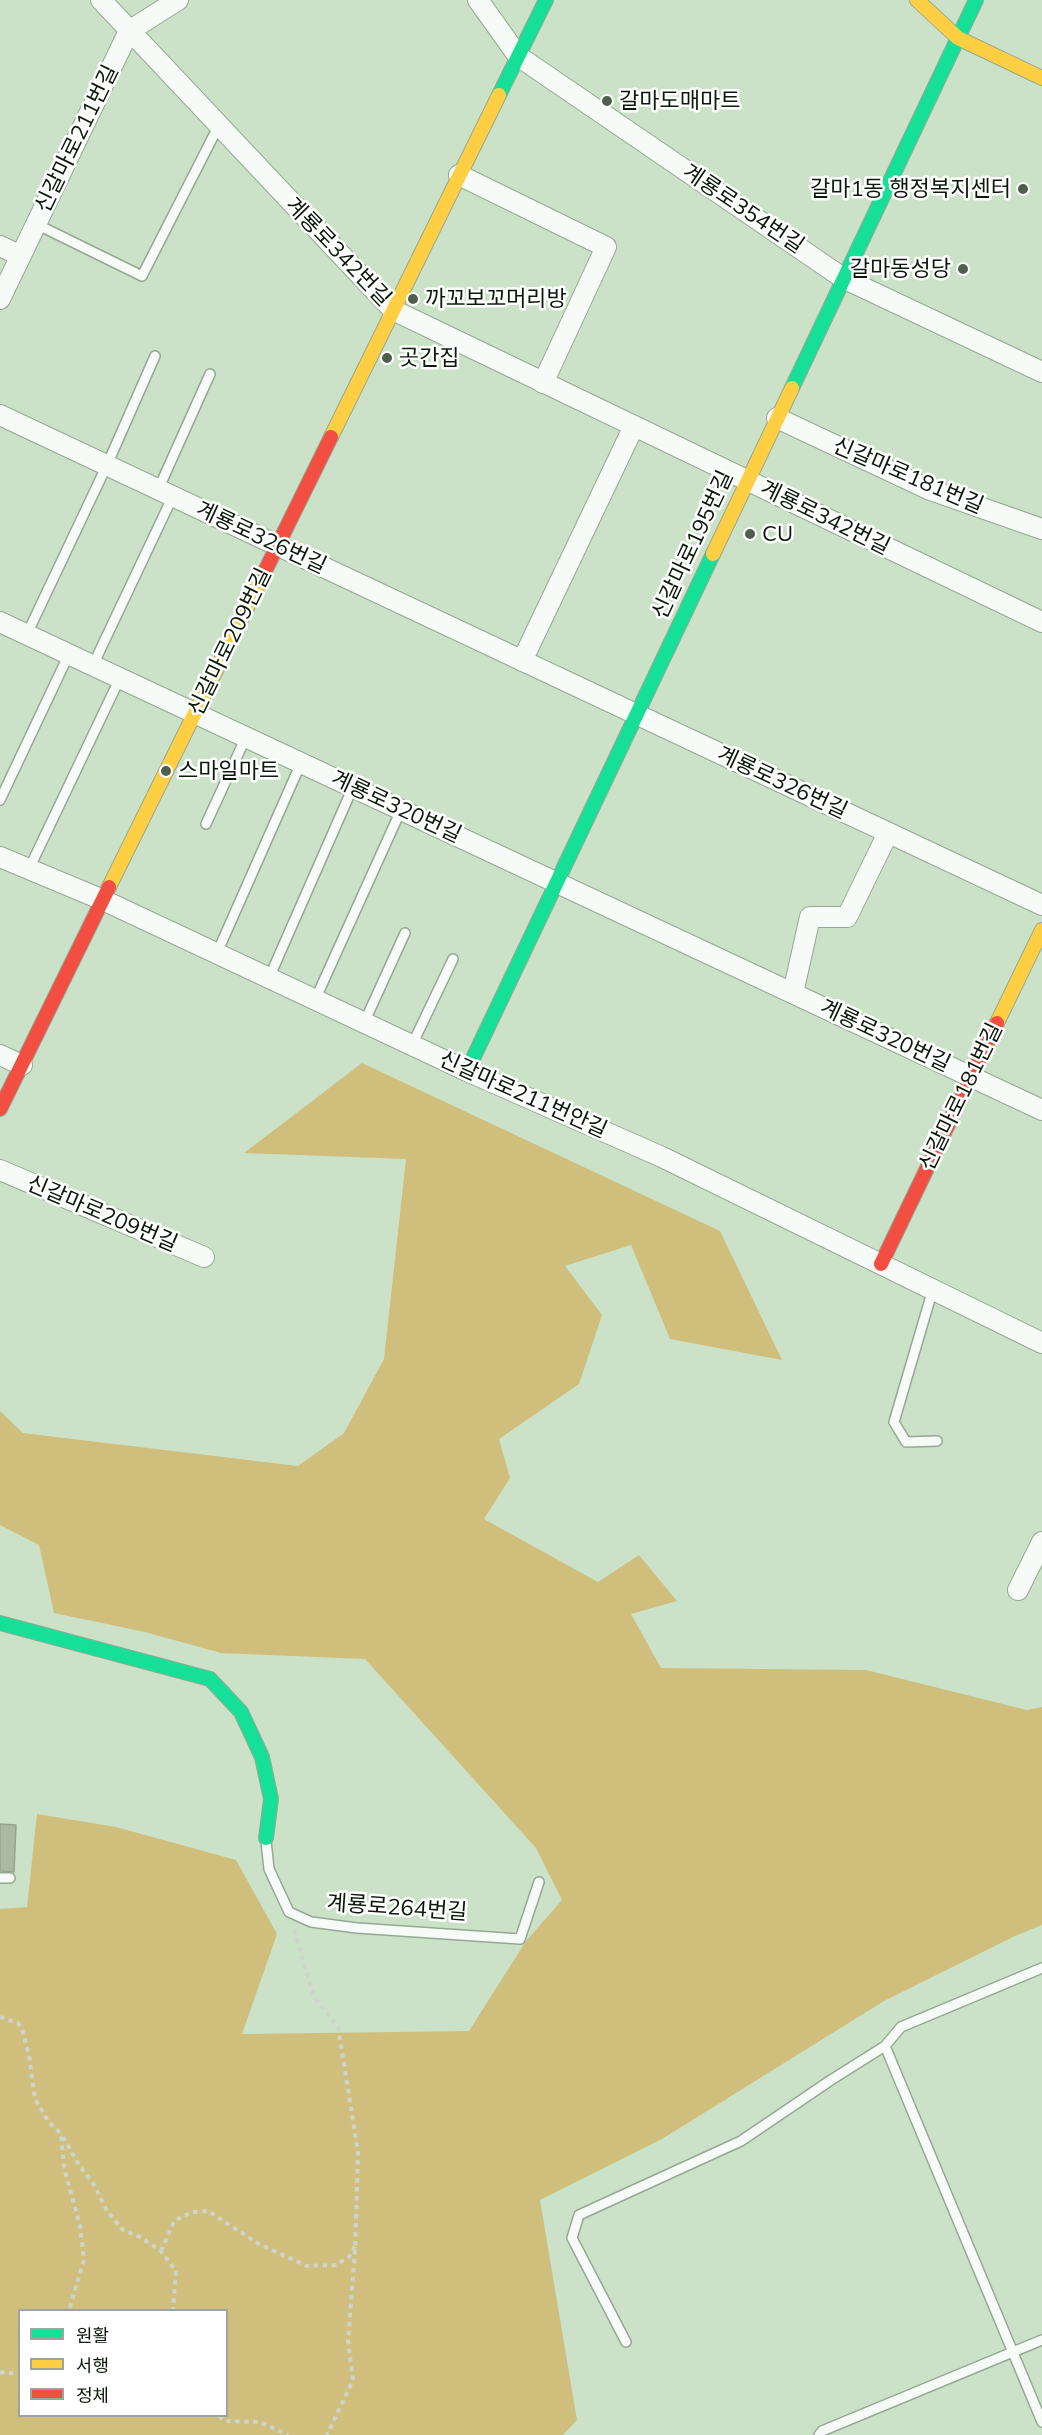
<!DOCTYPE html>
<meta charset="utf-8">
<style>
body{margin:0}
#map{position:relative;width:1042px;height:2435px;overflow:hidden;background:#cbe2c8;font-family:Mulish,"Noto Sans KR",sans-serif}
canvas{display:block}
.legend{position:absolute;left:18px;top:2309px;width:210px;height:108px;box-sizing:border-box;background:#fff;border:2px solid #9da39d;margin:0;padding:8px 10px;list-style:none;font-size:18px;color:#0a1909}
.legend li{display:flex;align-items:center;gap:12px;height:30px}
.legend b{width:30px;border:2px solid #9da39d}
</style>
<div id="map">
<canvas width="1042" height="2435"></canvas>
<ul class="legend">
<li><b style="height:8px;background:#16e098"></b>원활</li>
<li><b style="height:8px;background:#ffcf43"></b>서행</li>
<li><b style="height:8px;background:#f24e42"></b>정체</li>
</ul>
</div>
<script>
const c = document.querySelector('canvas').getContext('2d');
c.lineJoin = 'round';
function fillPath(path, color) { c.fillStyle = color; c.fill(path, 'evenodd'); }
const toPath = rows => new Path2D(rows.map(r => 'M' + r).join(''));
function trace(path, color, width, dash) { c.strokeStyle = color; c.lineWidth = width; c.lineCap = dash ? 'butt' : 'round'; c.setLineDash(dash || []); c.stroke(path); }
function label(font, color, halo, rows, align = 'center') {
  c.font = font + ' Mulish,"Noto Sans KR",sans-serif'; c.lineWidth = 5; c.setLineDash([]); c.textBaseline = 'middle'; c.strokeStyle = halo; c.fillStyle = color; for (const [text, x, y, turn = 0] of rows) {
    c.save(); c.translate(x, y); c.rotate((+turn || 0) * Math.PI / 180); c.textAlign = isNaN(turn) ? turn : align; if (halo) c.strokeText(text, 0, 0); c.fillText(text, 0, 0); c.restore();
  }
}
fillPath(toPath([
 [362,1063,720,1231,782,1360,670,1339,631,1245,565,1266,602,1315,579,1384,499,1439,510,1478,484,1519,598,1582,639,1555,677,1601,631,1614,661,1668,866,1670,1027,1710,1042,1707,1042,1925,1015,1936,884,2001,662,2139,540,2200,577,2420,563,2435,0,2435,0,1909,27,1907,37,1814,116,1827,236,1860,277,1934,242,2034,469,2031,526,1941,562,1900,536,1848,365,1659,221,1653,145,1632,54,1613,39,1545,0,1525,0,1411,23,1433,298,1466,344,1433,384,1359,406,1159,244,1153],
 [20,2310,226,2310,226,2416,20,2416]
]), '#d0bf7c');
const building = toPath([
 [0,1824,16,1825,14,1872,0,1871,0,1824]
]);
fillPath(building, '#abb8a2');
trace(building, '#96a38e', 1.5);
const lane = toPath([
 [36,224,142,276,219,125],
 [158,490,210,374],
 [27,634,107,465,155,356],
 [93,665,173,496],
 [0,800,69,654],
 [206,824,246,737],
 [29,869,120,678],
 [217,953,301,763],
 [269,978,353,787],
 [315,1000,401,810],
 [364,1023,405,933],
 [412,1045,453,959],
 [933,1289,894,1422,906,1442,937,1441],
 [266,1841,269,1869,289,1912,311,1922,357,1928,520,1939,539,1882],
 [0,1878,10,1878],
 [1042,1968,901,2027,885,2046,1042,2422],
 [626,2342,572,2238,579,2215,741,2141,831,2080,885,2046],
 [819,2435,822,2431,1042,2340]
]);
const street = toPath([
 [101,0,393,310,1042,622],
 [478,0,518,56,843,278,1042,372],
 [459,175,606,247,543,383],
 [0,246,21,256],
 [0,299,129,31,178,0],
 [0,415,1042,905],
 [777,418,928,489,1042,529],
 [0,622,1042,1110],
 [522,661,634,426],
 [0,857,103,900,467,1071,662,1157,1042,1343],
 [793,993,810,917,847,917,888,833],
 [0,1055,22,1065],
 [0,1170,204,1257],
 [1018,1590,1042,1542]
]);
const fast = toPath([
 [499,95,546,0],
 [792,388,976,0],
 [467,1071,713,554],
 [0,1623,210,1679,241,1712,262,1757,271,1799,266,1838]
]);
const slow = toPath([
 [917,0,958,38,1042,78],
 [331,437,499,95],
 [713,554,792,388],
 [109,887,264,573],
 [997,1023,1042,930]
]);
const jam = toPath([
 [264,573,331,437],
 [0,1109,109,887],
 [881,1264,997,1023]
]);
trace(lane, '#96a894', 12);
trace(street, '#96a894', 22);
trace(fast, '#96a894', 16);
trace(slow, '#96a894', 16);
trace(jam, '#96a894', 16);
trace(toPath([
 [294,1930,314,1997,338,2027,358,2152,355,2251,348,2341,353,2380,327,2435],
 [0,2017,18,2023,23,2032,29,2056,35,2099,48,2121,61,2134,64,2168,80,2225,84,2260,69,2310],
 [63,2137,79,2165,94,2185,107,2211,123,2230,140,2237,161,2251,176,2271,173,2310],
 [161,2251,174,2221,192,2212,208,2211,259,2244,307,2266,336,2265,349,2257,355,2246],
 [0,2372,20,2374],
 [219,2416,225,2421,260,2422,288,2435]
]), '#ced4cc', 4, [4.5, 4.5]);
trace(lane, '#f7fbf7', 9);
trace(street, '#f7fbf7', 20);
trace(fast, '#16e098', 14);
trace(slow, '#ffcf43', 14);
trace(jam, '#f24e42', 14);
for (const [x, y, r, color] of [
 [607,101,6,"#4e5f4c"],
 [1023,189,6,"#4e5f4c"],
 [963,269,6,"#4e5f4c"],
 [413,299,6,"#4e5f4c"],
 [387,358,6,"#4e5f4c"],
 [750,534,6,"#4e5f4c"],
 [166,771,6,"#4e5f4c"]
]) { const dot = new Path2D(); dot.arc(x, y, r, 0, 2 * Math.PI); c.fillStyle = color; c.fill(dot); trace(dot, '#fff', 2); }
label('22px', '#0a1909', '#fff', [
 ["갈마도매마트",619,101],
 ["갈마1동 행정복지센터",1011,189,"right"],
 ["갈마동성당",951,269,"right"],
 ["까꼬보꼬머리방",425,299],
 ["곳간집",399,358],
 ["CU",762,534],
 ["스마일마트",178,771]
], 'left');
label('22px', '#0a1909', '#fff', [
 ["신갈마로211번길",77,139,-64],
 ["계룡로354번길",743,209,34],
 ["계룡로342번길",338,252,46],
 ["신갈마로181번길",908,476,23],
 ["계룡로342번길",825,518,26],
 ["계룡로326번길",261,538,25],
 ["신갈마로195번길",693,545,-65],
 ["신갈마로209번길",230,642,-64],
 ["계룡로326번길",782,783,25],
 ["계룡로320번길",396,807,25],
 ["계룡로320번길",885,1036,25],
 ["신갈마로211번안길",523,1095,24],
 ["신갈마로181번길",961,1097,-64],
 ["신갈마로209번길",102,1214,23],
 ["계룡로264번길",397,1908,4]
]);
</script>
